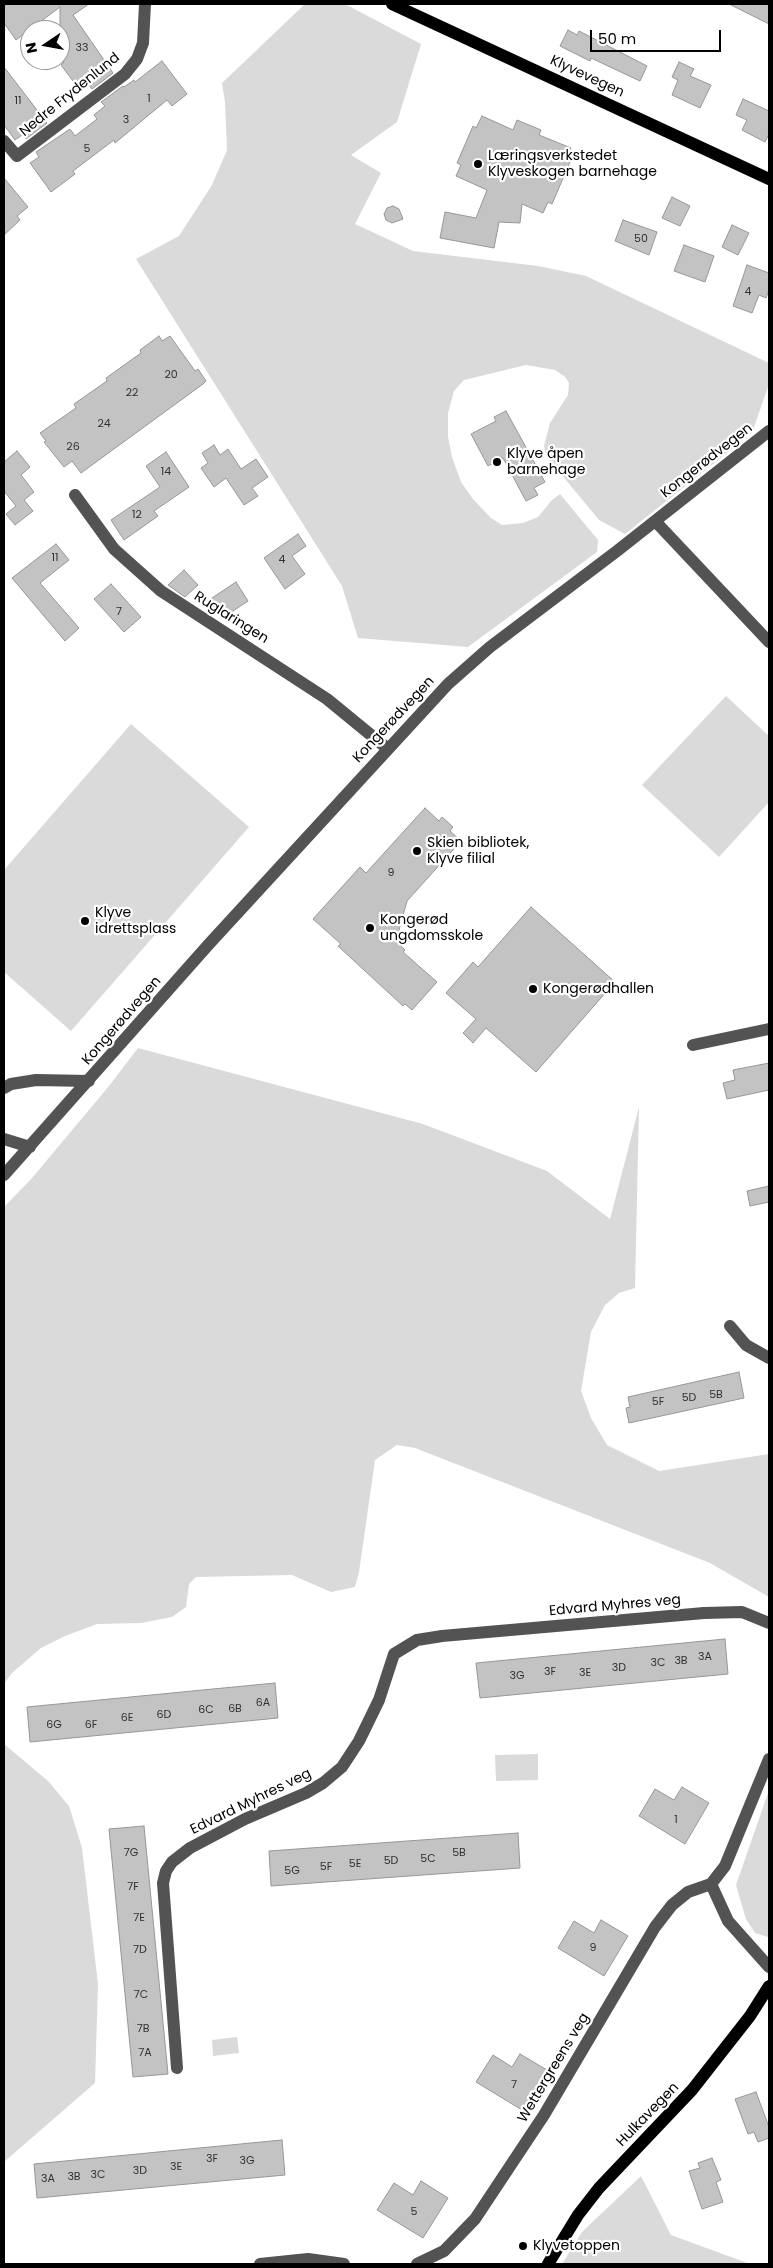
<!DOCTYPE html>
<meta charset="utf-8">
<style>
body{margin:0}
#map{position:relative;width:773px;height:2268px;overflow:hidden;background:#fff;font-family:Poppins,sans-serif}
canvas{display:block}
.frame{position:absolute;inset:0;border:5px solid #000;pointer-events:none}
.north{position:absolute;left:20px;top:20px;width:50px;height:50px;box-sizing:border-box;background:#fff;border:1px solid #999;border-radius:50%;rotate:258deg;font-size:14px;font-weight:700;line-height:20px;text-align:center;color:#000}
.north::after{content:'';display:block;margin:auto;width:18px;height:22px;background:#000;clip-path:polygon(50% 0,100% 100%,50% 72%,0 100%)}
.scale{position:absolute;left:590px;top:30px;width:131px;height:22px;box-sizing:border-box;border:2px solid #000;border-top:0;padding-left:6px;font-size:15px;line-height:18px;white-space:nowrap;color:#000;-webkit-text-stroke:4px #fff;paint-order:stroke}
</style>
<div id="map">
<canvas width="773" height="2268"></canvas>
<div class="frame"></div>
<div class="north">N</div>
<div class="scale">50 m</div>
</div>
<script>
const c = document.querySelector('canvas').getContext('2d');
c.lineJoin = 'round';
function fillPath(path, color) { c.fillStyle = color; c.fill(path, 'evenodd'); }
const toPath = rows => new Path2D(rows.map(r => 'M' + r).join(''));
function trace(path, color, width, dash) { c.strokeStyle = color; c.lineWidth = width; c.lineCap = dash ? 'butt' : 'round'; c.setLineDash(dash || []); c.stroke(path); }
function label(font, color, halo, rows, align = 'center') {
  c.font = font + ' Poppins,sans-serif'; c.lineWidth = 4.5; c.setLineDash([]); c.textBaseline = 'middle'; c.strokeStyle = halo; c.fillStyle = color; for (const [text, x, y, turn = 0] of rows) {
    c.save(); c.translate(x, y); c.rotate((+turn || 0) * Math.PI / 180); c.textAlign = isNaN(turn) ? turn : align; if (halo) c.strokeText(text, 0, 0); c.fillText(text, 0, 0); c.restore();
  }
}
fillPath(toPath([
 [305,4,345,4,421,44,397,122,351,155,381,173,355,224,413,251,538,266,586,276,769,363,769,384,752,433,625,534,599,520,546,456,544,446,550,423,568,395,569,383,565,377,555,370,526,365,464,380,454,391,448,413,448,437,452,457,461,482,473,499,491,518,502,525,523,523,538,517,551,501,560,494,598,540,597,552,468,647,358,638,342,586,136,259,179,236,212,185,227,150,225,102,222,83],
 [726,696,769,736,769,802,719,857,642,785],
 [131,724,249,827,71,1031,4,972,4,870],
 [138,1048,423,1124,547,1171,610,1219,639,1107,635,1288,619,1293,605,1305,591,1332,581,1391,591,1418,607,1445,659,1471,769,1454,769,1597,710,1563,415,1448,397,1445,375,1460,359,1572,355,1587,331,1592,292,1575,196,1577,189,1584,186,1607,172,1617,141,1623,97,1624,65,1636,41,1648,12,1673,4,1684,4,1207,32,1178,109,1086],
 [4,1744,48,1781,69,1806,82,1848,98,1984,95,2083,4,2162],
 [538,1754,538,1780,496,1781,495,1755],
 [769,1790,769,1935,768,1937,755,1933,746,1919,736,1885],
 [237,2037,239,2053,213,2056,212,2040],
 [641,2176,671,2235,750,2264,562,2264,582,2232]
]), '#dadada');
const building = toPath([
 [4,4,89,4,73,15,113,73,92,89,87,83,79,89,61,65,64,62,60,57,60,7,16,40,4,23,4,4],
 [729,4,769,4,769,24,729,4],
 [568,30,577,35,579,31,647,66,640,81,591,58,590,61,560,46,568,30],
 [162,61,187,94,172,106,167,100,115,143,114,140,73,171,75,174,51,192,30,163,39,157,36,152,70,129,75,136,97,119,94,115,105,106,101,102,123,86,124,87,134,80,135,82,162,61],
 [679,62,694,69,690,76,711,85,700,108,672,95,678,80,672,77,679,62],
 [4,67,47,123,26,139,22,135,15,140,4,125,4,67],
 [743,99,769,111,769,134,765,142,742,130,747,120,736,115,743,99],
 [482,116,513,130,517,120,541,130,539,135,571,148,566,160,570,162,552,204,548,202,543,213,522,204,520,223,499,222,494,248,440,238,445,212,476,218,487,190,456,176,461,165,457,163,473,126,476,128,482,116],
 [4,178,28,207,17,216,20,220,4,235,4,178],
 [672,197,690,206,680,226,662,218,672,197],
 [393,206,399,209,403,219,392,223,386,220,384,214,387,208,393,206],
 [623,220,657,232,649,255,615,241,623,220],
 [732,225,749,233,738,255,722,247,732,225],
 [684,245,714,256,705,282,674,271,684,245],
 [747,265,769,273,769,290,766,298,759,295,752,313,733,306,747,265],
 [159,336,162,341,170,336,195,371,198,369,206,381,203,384,81,473,72,461,64,467,44,442,46,441,40,433,76,408,74,404,107,381,106,378,141,353,140,350,159,336],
 [506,411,545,482,534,488,538,495,526,501,503,458,488,466,471,434,496,421,494,417,506,411],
 [214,445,220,455,228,449,241,469,256,459,268,477,252,488,258,496,244,505,226,478,214,487,201,468,208,463,202,453,214,445],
 [17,451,30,467,21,475,34,492,24,500,33,511,15,525,6,514,16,506,4,491,4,462,17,451],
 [166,452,189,487,154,511,158,516,124,540,111,520,160,487,146,466,166,452],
 [298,534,306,546,292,556,305,574,285,589,264,558,298,534],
 [56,544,69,560,40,583,79,628,65,641,12,578,56,544],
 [184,570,198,585,185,597,168,585,184,570],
 [236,582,248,601,227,615,225,612,219,616,209,600,236,582],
 [111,584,141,617,124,632,94,599,111,584],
 [425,808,439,821,442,817,453,827,450,831,461,841,407,901,396,941,405,950,403,952,437,982,412,1010,405,1004,403,1006,338,946,341,944,313,919,360,867,366,873,425,808],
 [531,907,615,982,536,1072,486,1028,473,1043,463,1033,476,1019,446,993,473,962,478,967,531,907],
 [769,1063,769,1090,727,1099,723,1083,735,1080,733,1070,769,1063],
 [769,1186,769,1202,750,1206,747,1191,769,1186],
 [739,1372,744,1398,629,1423,626,1408,630,1407,628,1397,739,1372],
 [725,1639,728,1674,480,1698,476,1663,725,1639],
 [275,1683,278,1718,30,1742,27,1707,275,1683],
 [682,1787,709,1803,685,1844,639,1816,655,1789,674,1800,682,1787],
 [144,1826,168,2074,133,2077,109,1829,144,1826],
 [518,1833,520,1868,271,1886,269,1851,518,1833],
 [601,1920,628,1936,604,1976,558,1948,574,1921,594,1933,601,1920],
 [520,2054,547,2070,522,2110,476,2082,493,2055,512,2067,520,2054],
 [756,2092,769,2127,769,2138,758,2142,754,2132,748,2134,735,2099,756,2092],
 [282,2140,285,2175,37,2198,34,2164,282,2140],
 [712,2158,721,2180,716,2182,723,2202,702,2209,689,2171,700,2168,698,2163,712,2158],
 [421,2181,448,2198,423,2238,377,2210,394,2183,413,2195,421,2181]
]);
fillPath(building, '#c3c3c3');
trace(building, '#979797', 1);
trace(toPath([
 [4,141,17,156,125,74,137,59,143,43,145,4],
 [75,495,114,549,161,591,327,699,388,749],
 [655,521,769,642],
 [693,1045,769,1029],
 [4,1088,11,1084,36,1080,89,1081],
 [4,1139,30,1147],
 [4,1175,209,944,448,684,490,647,617,551,769,431],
 [730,1326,746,1345,769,1358],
 [769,1759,725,1866,711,1884,728,1921,769,1967],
 [177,2068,163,1883,166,1871,172,1862,190,1848,245,1819,306,1793,323,1783,342,1767,359,1741,379,1700,394,1654,417,1640,442,1636,704,1613,742,1612,769,1623],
 [260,2264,308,2259,344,2264],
 [417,2264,444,2251,475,2219,544,2115,655,1927,672,1905,688,1892,711,1884]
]), '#535353', 12);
trace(toPath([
 [392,4,769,179],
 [548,2264,578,2215,599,2188,692,2090,750,2016,769,1986]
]), '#000', 12);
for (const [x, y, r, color] of [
 [478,164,5,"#000"],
 [497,462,5,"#000"],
 [417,851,5,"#000"],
 [85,921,5,"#000"],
 [370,928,5,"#000"],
 [533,989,5,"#000"],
 [523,2246,5,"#000"]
]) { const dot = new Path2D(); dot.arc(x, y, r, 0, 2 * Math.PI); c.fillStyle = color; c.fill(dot); trace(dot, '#fff', 2); }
label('11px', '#313131', null, [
 ["33",82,48],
 ["1",149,99],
 ["11",18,101],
 ["3",126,120],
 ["5",87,149],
 ["50",641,239],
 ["4",748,292],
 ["20",171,375],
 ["22",132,393],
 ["24",104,424],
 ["26",73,447],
 ["14",166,472],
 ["12",137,515],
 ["11",55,558],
 ["4",282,560],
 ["7",119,612],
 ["9",391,873],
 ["5B",716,1395],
 ["5D",689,1398],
 ["5F",658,1402],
 ["3A",705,1657],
 ["3B",681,1661],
 ["3C",658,1663],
 ["3D",619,1668],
 ["3F",550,1672],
 ["3E",585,1673],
 ["3G",517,1676],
 ["6A",263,1703],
 ["6B",235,1709],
 ["6C",206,1710],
 ["6D",164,1715],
 ["6E",127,1718],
 ["6G",54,1725],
 ["6F",91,1725],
 ["1",676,1820],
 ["7G",131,1853],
 ["5B",459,1853],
 ["5C",428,1859],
 ["5D",391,1861],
 ["5E",355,1864],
 ["5F",326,1867],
 ["5G",292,1871],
 ["7F",133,1887],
 ["7E",139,1918],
 ["9",593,1948],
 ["7D",140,1950],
 ["7C",141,1995],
 ["7B",143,2029],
 ["7A",145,2053],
 ["7",514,2085],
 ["3F",212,2159],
 ["3G",247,2161],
 ["3E",176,2167],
 ["3D",140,2171],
 ["3C",98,2175],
 ["3B",74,2177],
 ["3A",48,2179],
 ["5",414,2212]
]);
label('14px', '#000', '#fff', [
 ["Klyvevegen",587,77,25],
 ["Nedre Frydenlund",70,95,-39],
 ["Kongerødvegen",707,461,-38],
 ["Ruglaringen",231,618,32],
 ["Kongerødvegen",394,720,-47],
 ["Kongerødvegen",122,1021,-49],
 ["Edvard Myhres veg",615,1606,-5],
 ["Edvard Myhres veg",251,1802,-26],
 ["Wettergreens veg",554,2068,-59],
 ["Hulkavegen",648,2115,-46]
]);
label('14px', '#000', '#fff', [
 ["Læringsverkstedet",488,156],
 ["Klyveskogen barnehage",488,172],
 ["Klyve åpen",507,454],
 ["barnehage",507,470],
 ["Skien bibliotek,",427,843],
 ["Klyve filial",427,859],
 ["Klyve",95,913],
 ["idrettsplass",95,929],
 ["Kongerød",380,920],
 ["ungdomsskole",380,936],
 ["Kongerødhallen",543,989],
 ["Klyvetoppen",533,2246]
], 'left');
</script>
